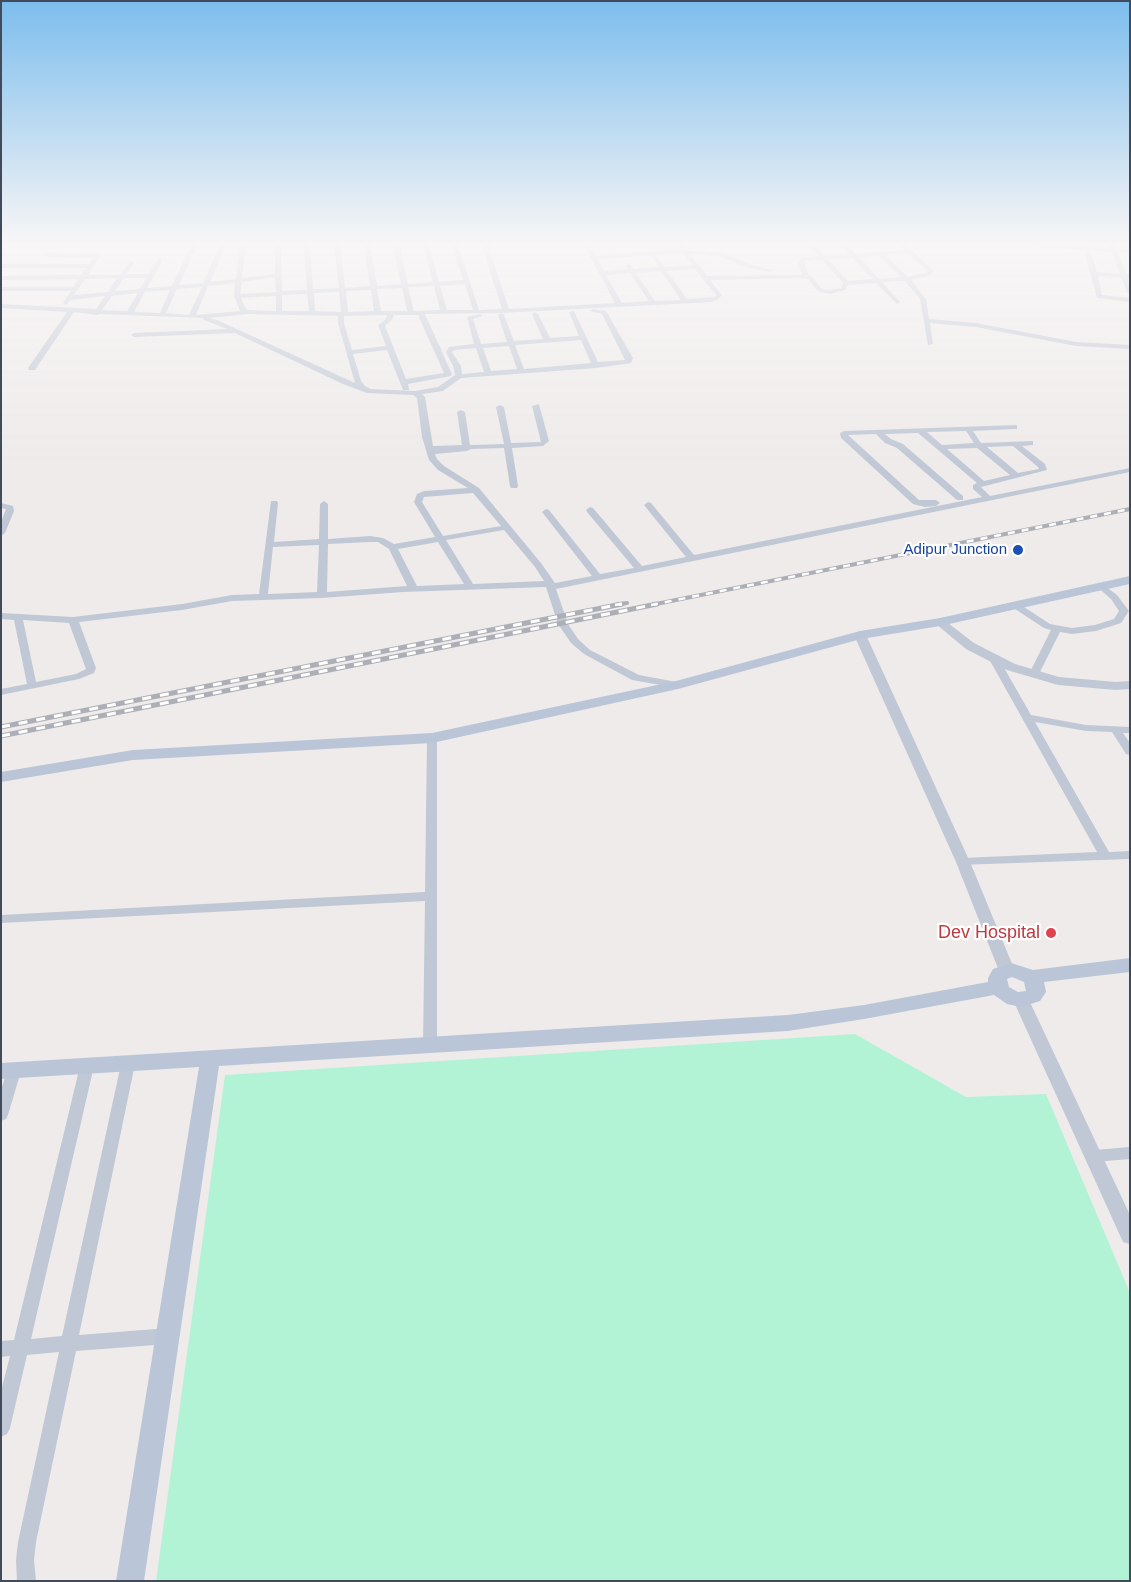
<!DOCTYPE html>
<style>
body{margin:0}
#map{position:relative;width:1131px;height:1582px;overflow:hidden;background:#efebeb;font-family:Helvetica,sans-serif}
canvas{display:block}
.frame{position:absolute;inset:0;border:2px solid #424b5b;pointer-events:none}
</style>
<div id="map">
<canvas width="1131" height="1582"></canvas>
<div class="frame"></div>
</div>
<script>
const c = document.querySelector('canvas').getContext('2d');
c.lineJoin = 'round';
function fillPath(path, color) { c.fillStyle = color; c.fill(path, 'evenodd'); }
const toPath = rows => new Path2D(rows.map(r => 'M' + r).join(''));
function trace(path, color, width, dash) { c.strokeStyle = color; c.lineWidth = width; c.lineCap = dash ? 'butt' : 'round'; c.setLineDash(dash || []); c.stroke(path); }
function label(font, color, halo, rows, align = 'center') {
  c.font = font + ' Helvetica,sans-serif'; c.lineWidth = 4.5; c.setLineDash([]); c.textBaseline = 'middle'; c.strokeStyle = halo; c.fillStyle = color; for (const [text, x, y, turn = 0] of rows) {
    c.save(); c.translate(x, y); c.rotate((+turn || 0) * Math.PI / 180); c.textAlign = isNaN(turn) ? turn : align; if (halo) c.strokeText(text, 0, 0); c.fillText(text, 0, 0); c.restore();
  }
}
fillPath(toPath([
 [855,1034,966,1097,1046,1094,1130,1293,1130,1581,156,1581,225,1075]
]), '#b3f3d5');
fillPath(toPath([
 [191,245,197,245,179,285,203,283,220,245,226,245,210,282,236,279,240,245,246,245,242,278,275,274,275,245,281,245,282,291,307,290,304,245,310,245,313,289,339,288,334,245,340,245,345,288,370,286,364,245,370,245,377,286,401,284,393,245,399,245,408,284,433,282,423,245,429,245,439,282,463,280,452,245,458,245,479,310,502,309,483,249,486,245,493,245,489,249,509,309,615,303,584,245,590,245,596,256,680,249,677,245,683,245,687,250,722,253,752,265,773,270,770,272,749,268,721,257,690,254,707,276,802,275,798,263,802,258,819,256,809,245,815,245,825,256,849,254,841,245,847,245,855,254,904,250,899,245,906,245,933,270,931,275,911,280,926,299,929,319,976,323,1076,342,1130,345,1130,349,1076,346,976,327,930,323,933,344,928,345,920,299,905,281,882,282,900,302,897,304,876,283,848,285,845,290,830,294,818,291,808,279,799,278,710,280,722,295,719,299,712,302,501,313,504,315,514,341,543,339,532,314,535,312,538,314,550,338,579,336,569,312,574,311,598,362,625,360,602,314,590,311,593,309,606,311,633,358,631,363,596,368,461,378,443,391,422,394,425,397,433,446,462,445,457,412,461,410,465,412,470,445,504,444,496,407,500,405,504,407,511,443,541,442,532,406,539,404,549,441,543,446,512,448,518,486,517,488,511,488,510,486,504,448,471,449,467,451,435,454,437,459,444,466,479,488,541,563,555,583,592,576,542,512,546,509,549,510,600,574,634,568,587,512,586,510,590,507,593,508,642,566,686,557,644,505,648,502,651,503,694,555,982,497,973,489,973,485,977,483,918,433,885,434,891,439,903,444,963,496,963,500,957,500,897,448,885,443,876,434,848,435,919,500,936,500,940,503,936,506,925,507,913,504,841,438,840,433,844,431,1017,425,1017,429,1014,429,973,431,981,443,1033,441,1033,445,1022,446,1045,464,1047,470,981,487,990,496,1130,468,1130,472,556,589,568,624,578,639,590,650,639,675,682,683,683,685,682,687,678,688,632,680,584,654,571,643,558,624,546,587,403,592,322,598,232,601,182,610,79,622,96,668,94,673,79,679,1,695,1,689,27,684,14,620,1,619,1,613,73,617,182,604,232,595,259,594,271,501,277,501,278,503,274,542,319,539,320,504,324,501,328,504,328,539,370,536,383,538,394,544,435,537,414,502,417,494,424,491,468,488,438,470,429,460,422,437,417,398,413,395,367,393,343,384,235,333,134,337,131,335,134,333,227,329,204,320,203,318,100,314,97,315,74,312,35,370,29,370,28,368,67,312,1,308,1,304,96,309,105,296,71,300,66,305,63,303,71,291,1,291,1,287,73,287,79,279,1,280,1,276,81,275,86,268,1,268,1,264,89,264,93,258,47,257,44,255,47,253,97,254,100,256,88,275,120,275,131,261,134,263,126,274,149,274,158,259,160,258,163,260,147,288,172,286,191,245],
 [682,253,693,265,665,267,656,255,682,253],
 [907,253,927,270,926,273,908,277,885,255,907,253],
 [651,255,659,267,634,269,629,264,626,266,628,269,604,271,598,259,651,255],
 [879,256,901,277,879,279,859,257,879,256],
 [852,258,873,279,848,281,828,259,852,258],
 [822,260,843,283,841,288,830,290,822,289,812,277,809,276,804,263,806,261,822,260],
 [695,269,716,295,715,297,687,299,667,271,695,269],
 [661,271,681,300,655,301,636,273,661,271],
 [630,273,649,301,622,303,606,275,630,273],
 [275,277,276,292,240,294,242,282,275,277],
 [117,278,108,292,74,295,85,279,117,278],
 [124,278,147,278,140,289,115,291,124,278],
 [235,283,234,296,240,311,196,315,208,286,235,283],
 [465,284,473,310,447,310,440,286,465,284],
 [434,286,440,310,414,311,408,287,434,286],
 [202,287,189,315,166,313,177,289,202,287],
 [402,288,407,311,381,311,377,289,402,288],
 [170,290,160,313,134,312,145,292,170,290],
 [371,290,374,311,348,312,346,291,371,290],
 [339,292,341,312,315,311,314,293,339,292],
 [138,293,127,311,102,310,112,296,138,293],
 [307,294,309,311,282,311,282,295,307,294],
 [276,296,276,311,249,310,246,309,241,298,276,296],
 [501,313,498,315,507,342,481,344,473,319,483,316,480,314,467,317,474,344,449,347,446,352,453,366,455,375,438,387,415,391,371,389,365,386,361,381,353,354,387,350,403,390,409,390,408,384,451,376,452,374,425,314,501,313],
 [248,314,338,316,338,323,355,383,217,320,209,318,248,314],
 [387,315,386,319,378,325,386,346,352,350,344,323,344,316,387,315],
 [394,315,418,315,444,373,406,379,385,326,391,321,394,315],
 [581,340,591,363,524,369,515,345,581,340],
 [509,346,517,369,491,371,483,348,509,346],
 [476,348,484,372,462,374,461,366,452,352,454,350,476,348],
 [966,431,974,443,942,445,927,432,966,431],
 [1013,446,1038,467,1039,469,1018,473,987,447,1013,446],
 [977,448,1010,475,984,481,947,449,977,448],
 [473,493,501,526,443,536,422,502,424,497,473,493],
 [504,530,535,567,544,581,473,584,446,540,504,530],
 [370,542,378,542,389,549,407,586,327,592,328,544,370,542],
 [438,542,464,584,417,586,398,549,438,542],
 [319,545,317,592,268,594,273,547,319,545],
 [23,620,69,623,86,669,76,674,36,682,23,620],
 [1023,245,1088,245,1089,247,1110,248,1109,245,1115,245,1116,248,1130,249,1130,253,1118,252,1126,274,1130,274,1130,278,1128,278,1130,294,1127,292,1121,277,1098,276,1102,295,1130,298,1130,302,1097,298,1084,250,1023,245],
 [1090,250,1112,252,1120,274,1097,272,1090,250],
 [1,503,13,506,14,511,5,533,1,536,1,522,6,509,1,508,1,503],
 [1101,583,1117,595,1129,611,1121,623,1096,631,1072,634,1060,632,1038,676,1030,676,1029,674,1051,630,1044,628,1012,607,1012,603,1018,603,1050,624,1072,628,1095,625,1114,619,1119,611,1111,599,1096,586,1101,583],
 [994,656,999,659,1031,715,1086,725,1130,727,1130,733,1123,733,1130,743,1130,755,1126,754,1112,732,1086,731,1035,722,1109,852,1130,851,1130,859,959,865,957,862,959,859,963,858,1097,852,989,659,994,656],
 [432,735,437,738,437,1045,435,1049,430,1050,425,1049,423,1045,425,901,1,923,1,915,425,892,427,738,432,735],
 [128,1058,133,1060,135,1064,79,1335,168,1328,174,1330,176,1336,174,1342,168,1344,76,1351,36,1542,34,1560,36,1581,17,1581,16,1560,18,1542,59,1352,27,1355,10,1428,7,1434,1,1437,1,1391,10,1356,1,1357,1,1341,14,1340,80,1066,82,1062,87,1060,92,1062,94,1066,31,1339,62,1336,121,1064,123,1060,128,1058],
 [14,1065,19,1067,21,1071,8,1115,6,1119,1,1121,1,1090,7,1071,9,1067,14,1065],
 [1130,1147,1130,1159,1094,1162,1089,1160,1087,1156,1089,1152,1094,1150,1130,1147]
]), '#c0c8d5');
fillPath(toPath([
 [940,618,944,620,974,643,1015,664,1059,677,1116,682,1130,681,1130,689,1116,690,1058,685,1007,670,966,649,936,624,934,622,940,618],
 [860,631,866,635,970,862,1015,971,1013,975,1007,977,1001,975,999,971,956,862,854,635,860,631],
 [1021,994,1027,996,1029,1000,1130,1215,1130,1244,1123,1242,1013,1000,1015,996,1021,994]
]), '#c0c8d5');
fillPath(toPath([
 [1130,576,1130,584,940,626,861,639,678,689,432,743,133,760,1,782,1,772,133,750,432,733,676,681,860,631,940,618,1130,576],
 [1130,958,1130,972,1044,982,1046,992,1040,1001,1021,1007,1007,1004,994,995,864,1019,788,1031,219,1066,144,1581,116,1581,199,1067,1,1079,1,1063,788,1015,864,1005,988,982,988,978,993,969,1011,963,1033,970,1130,958],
 [1012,977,1024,982,1026,991,1018,992,1009,987,1007,979,1012,977]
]), '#bbc5d8');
const railFar1 = toPath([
 [615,605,627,603],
 [651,605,1130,509]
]);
const rail = toPath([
 [1,727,622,604],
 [1,736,657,604]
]);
trace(railFar1, '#adafb7', 4);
trace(rail, '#adafb7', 5);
trace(railFar1, '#fff', 2.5, [7]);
trace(rail, '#fff', 3, [9]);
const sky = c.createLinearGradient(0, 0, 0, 467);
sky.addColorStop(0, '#7cbded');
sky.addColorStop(0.52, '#f8f6f6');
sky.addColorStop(1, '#f8f6f600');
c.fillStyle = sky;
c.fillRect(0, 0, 1131, 467);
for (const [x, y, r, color] of [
 [1018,550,6,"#1a4fb4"],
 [1051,933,6,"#e0444e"]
]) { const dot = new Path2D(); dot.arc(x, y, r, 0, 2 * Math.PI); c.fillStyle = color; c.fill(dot); trace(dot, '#fff', 2); }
label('15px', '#164399', '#fff', [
 ["Adipur Junction",1007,550]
], 'right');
label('18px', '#be3a42', '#fff', [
 ["Dev Hospital",1040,933]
], 'right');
</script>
